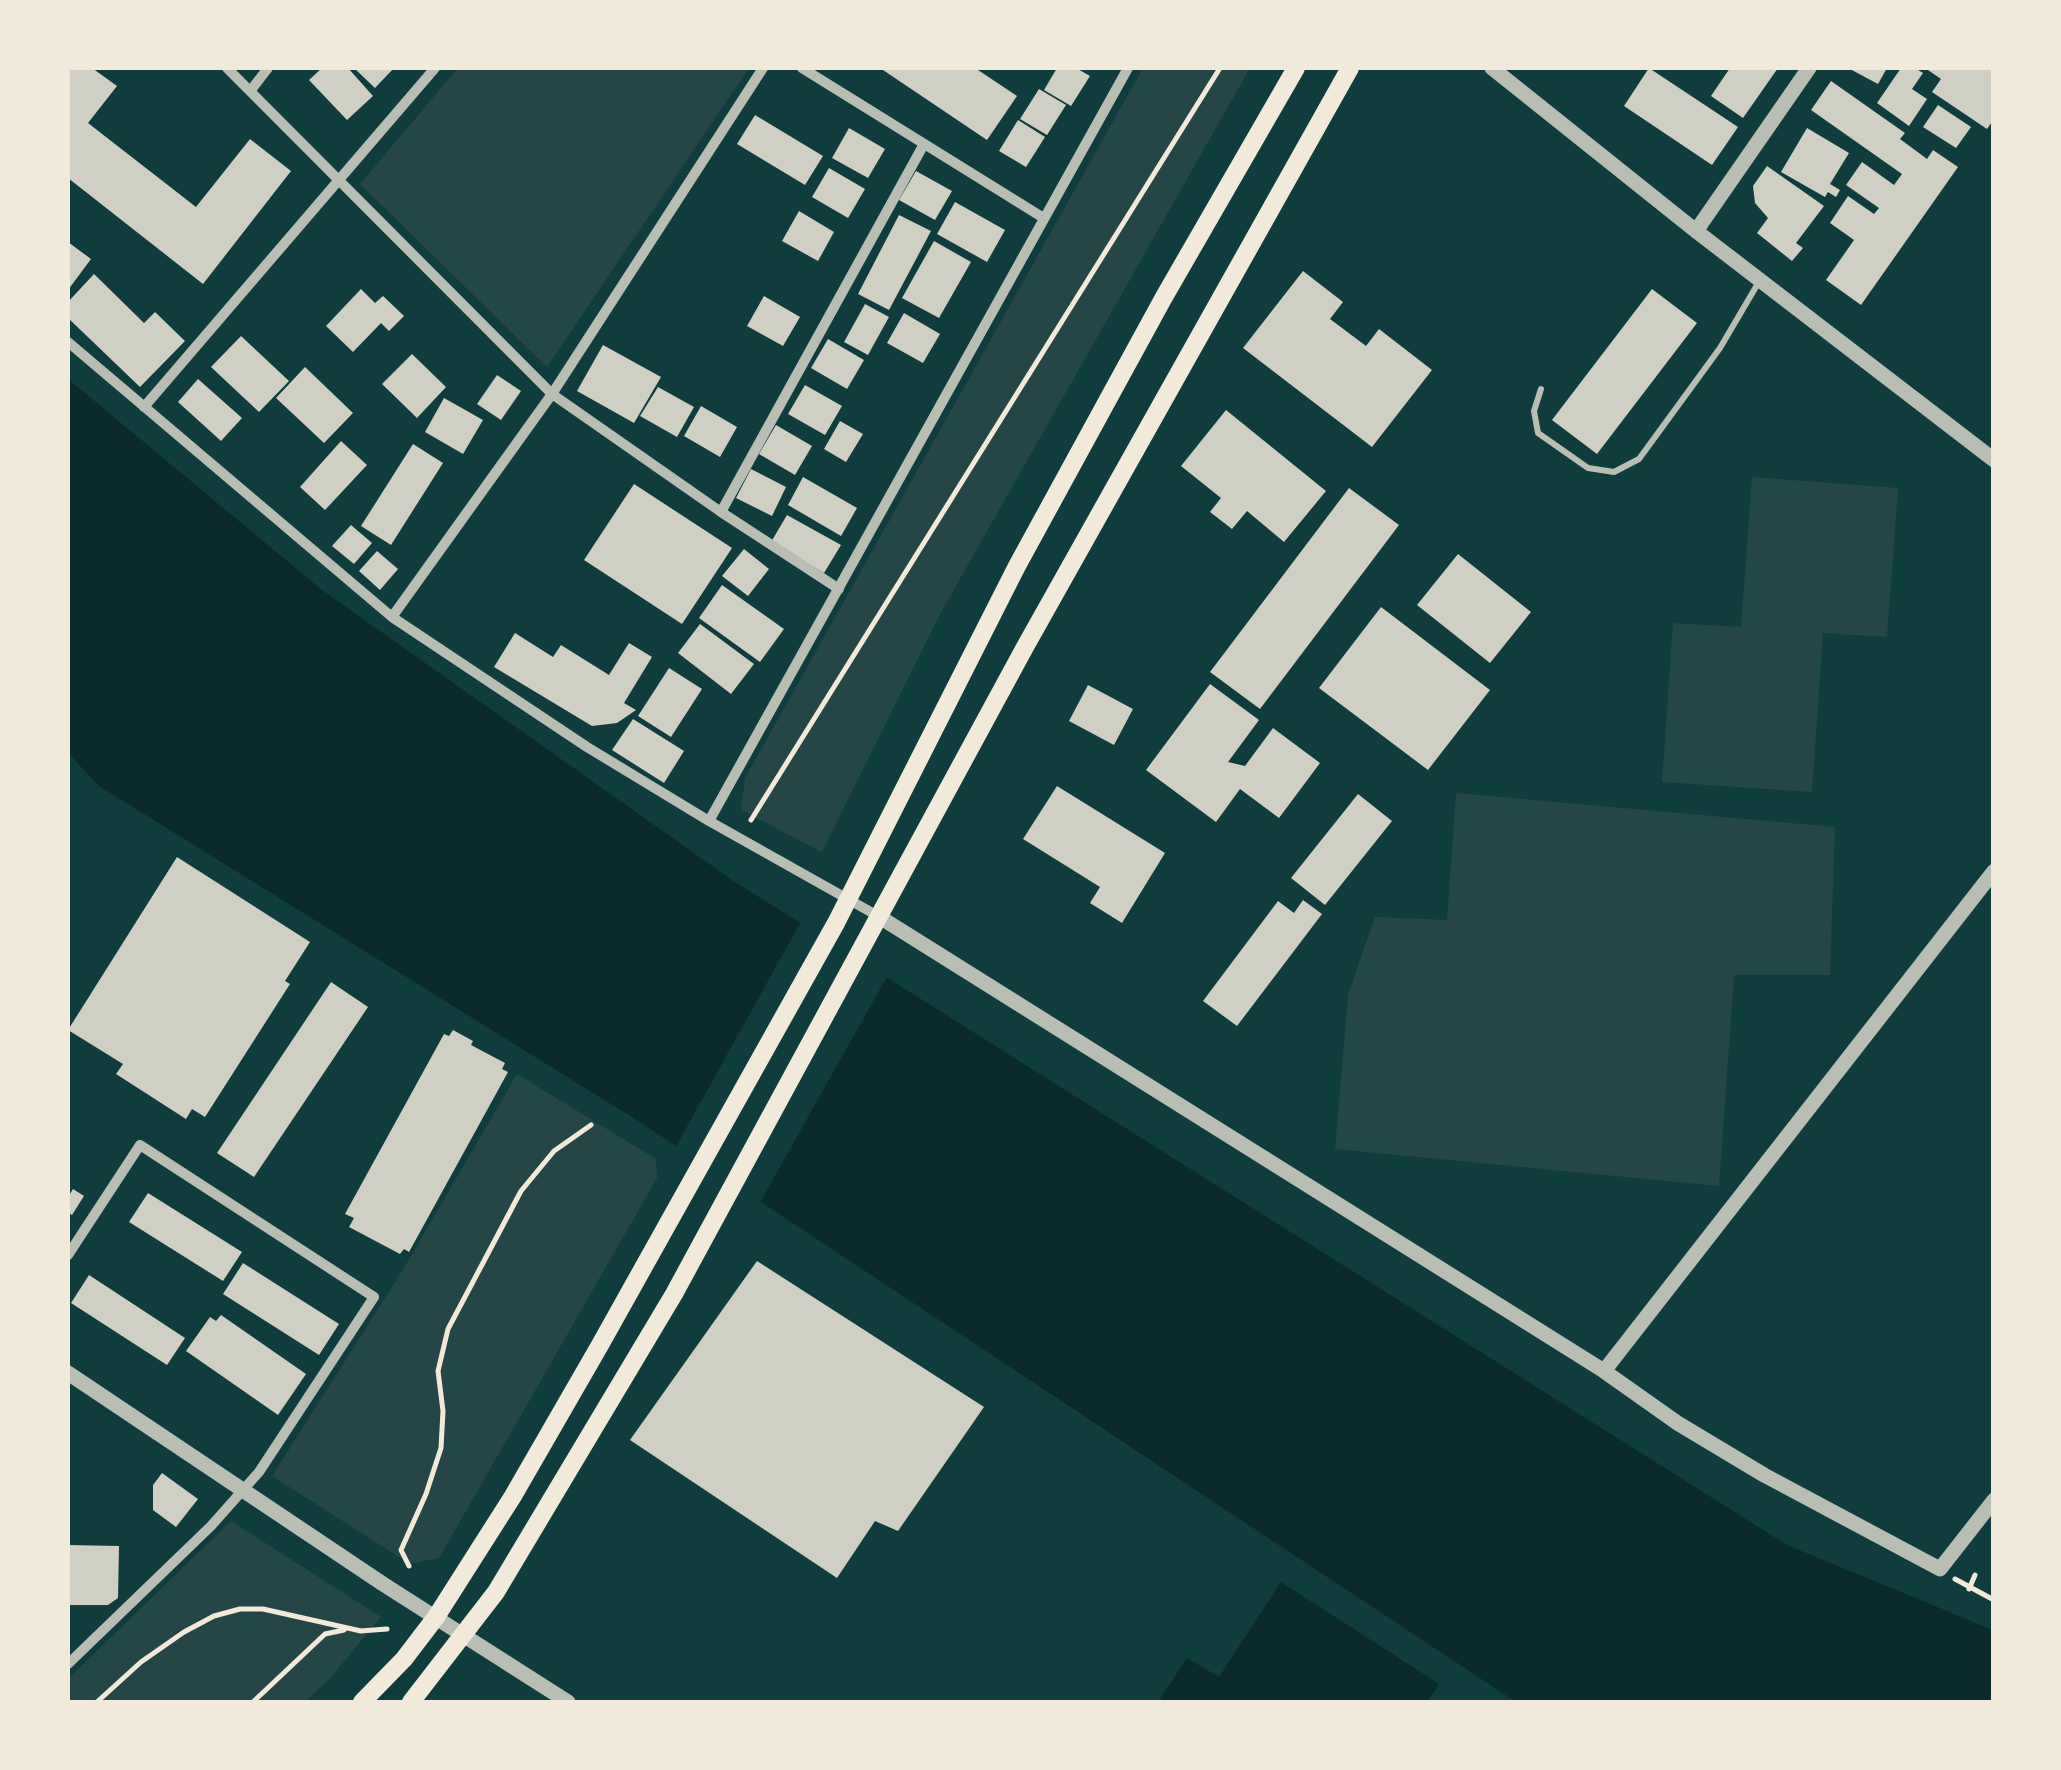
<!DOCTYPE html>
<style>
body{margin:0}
#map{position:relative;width:2061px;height:1770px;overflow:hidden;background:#0f3d3e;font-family:Roboto,sans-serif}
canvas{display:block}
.frame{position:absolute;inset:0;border:70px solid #f1e9da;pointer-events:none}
</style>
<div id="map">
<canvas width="2061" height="1770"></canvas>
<div class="frame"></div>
</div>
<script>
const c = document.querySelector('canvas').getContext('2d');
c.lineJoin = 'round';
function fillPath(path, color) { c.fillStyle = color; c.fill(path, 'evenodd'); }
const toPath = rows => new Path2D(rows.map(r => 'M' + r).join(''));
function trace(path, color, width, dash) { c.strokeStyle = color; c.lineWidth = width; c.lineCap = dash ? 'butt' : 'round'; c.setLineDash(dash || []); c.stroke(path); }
fillPath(toPath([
 [458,68,749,68,547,367,360,184],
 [1143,68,1250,68,940,614,822,852,741,810,745,778],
 [1752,477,1898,488,1887,637,1823,633,1812,792,1662,782,1673,623,1741,627],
 [1456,793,1835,827,1830,975,1734,975,1719,1186,1335,1149,1348,995,1375,917,1447,920],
 [517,1074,656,1159,657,1178,439,1558,410,1564,272,1476,404,1268],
 [231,1521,381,1617,331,1677,305,1702,68,1702,68,1679]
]), '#244646');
fillPath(toPath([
 [68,379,322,590,732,880,1787,1545,1993,1630,1993,1702,1516,1702,643,1124,99,786,68,753],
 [1281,1582,1439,1684,1427,1702,1158,1702,1187,1658,1219,1677]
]), '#0a2a2b');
fillPath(toPath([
 [803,918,889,973,758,1206,674,1150]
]), '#0f3d3e');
fillPath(toPath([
 [68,68,92,68,117,86,88,123,196,207,250,139,291,171,203,284,68,178],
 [322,68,348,68,373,96,347,120,309,80],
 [354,68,394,68,375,88],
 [880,68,975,68,1017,96,987,140],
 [1057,68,1076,68,1090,76,1071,106,1044,90],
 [1649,68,1738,127,1712,165,1624,106],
 [1730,68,1778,68,1743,118,1711,96],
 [1848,68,1887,68,1878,84],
 [1901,68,1915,68,1923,73,1912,89,1927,99,1909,126,1877,103],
 [1925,68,1994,68,1994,119,1987,129,1932,92,1941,79],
 [1831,81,1905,133,1900,139,1927,159,1933,150,1958,167,1861,305,1826,280,1854,240,1830,223,1848,196,1874,214,1879,208,1846,185,1862,162,1894,185,1902,174,1811,110],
 [1039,89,1066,105,1047,135,1020,119],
 [1938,105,1971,127,1956,148,1923,127],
 [755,115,823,156,805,185,737,144],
 [1018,120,1045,137,1026,167,999,151],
 [849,128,885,149,868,178,832,158],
 [1807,128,1849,153,1830,184,1840,190,1836,197,1828,192,1825,197,1781,172],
 [1767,166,1824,206,1796,243,1803,248,1792,261,1757,233,1768,218,1755,203,1753,186],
 [829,168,865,189,848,218,812,197],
 [916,171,952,191,935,220,899,200],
 [955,202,1005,230,987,262,937,234],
 [799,211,834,232,818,261,782,241],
 [899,215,931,231,889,310,858,294],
 [934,241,971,262,939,318,902,298],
 [68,242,91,259,68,290],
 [1303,271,1343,302,1330,319,1366,346,1379,329,1432,370,1372,447,1243,348],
 [94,274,144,323,155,312,185,341,140,387,68,318,68,302],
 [361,289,375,303,383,296,404,316,389,331,381,323,353,352,326,326],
 [1652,289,1697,323,1597,454,1552,420],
 [764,296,800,317,783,346,747,326],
 [865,304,889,317,868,355,844,342],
 [904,313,940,334,923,363,887,343],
 [241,336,289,381,259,412,211,367],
 [828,339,864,360,847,389,811,368],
 [603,345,661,377,634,423,577,391],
 [412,354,446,387,417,418,382,384],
 [305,367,353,413,324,443,276,398],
 [497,375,521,391,501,420,477,404],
 [198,379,242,418,221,441,178,402],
 [805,385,842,406,825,435,788,414],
 [658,387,694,407,677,437,640,416],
 [444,398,483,420,463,454,425,432],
 [701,406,737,427,720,457,684,436],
 [1226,410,1326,491,1284,542,1247,511,1232,529,1210,512,1221,498,1181,466],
 [840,421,863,434,846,462,824,449],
 [776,425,812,446,795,475,759,454],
 [341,441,367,465,325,510,300,487],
 [413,444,443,463,391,545,361,526],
 [751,469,786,487,772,516,736,498],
 [803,477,857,508,841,536,788,505],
 [634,484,732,548,682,624,584,560],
 [1349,488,1399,525,1260,709,1210,672],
 [787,515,841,545,824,573,771,542],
 [351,525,372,543,354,564,332,546],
 [744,549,769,569,748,596,722,576],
 [377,551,398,569,380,590,359,571],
 [1458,554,1531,612,1490,663,1417,605],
 [722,585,784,629,760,662,699,618],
 [1381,607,1490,690,1428,770,1319,688],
 [700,624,754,664,731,694,678,653],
 [515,633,553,657,561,645,609,675,629,643,652,657,624,703,636,710,617,723,592,726,494,667],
 [669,668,702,689,671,737,638,716],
 [1210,684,1259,720,1228,762,1245,766,1273,728,1320,763,1279,818,1240,789,1216,822,1146,770],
 [1088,685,1133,709,1114,745,1069,721],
 [633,719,684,751,664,783,612,750],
 [1057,786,1165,853,1122,923,1090,903,1100,887,1023,839],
 [1358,794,1392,821,1325,905,1291,878],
 [177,857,310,942,285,981,290,984,205,1117,192,1109,186,1119,116,1074,123,1064,68,1030],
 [1303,900,1322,914,1237,1026,1203,1001,1278,901,1294,913],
 [331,982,368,1007,254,1177,217,1153],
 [453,1030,473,1041,471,1045,505,1063,502,1069,508,1072,409,1252,404,1249,400,1254,349,1227,354,1218,345,1214,444,1034,449,1036],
 [73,1189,84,1196,72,1215,68,1212,68,1197],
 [148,1193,242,1252,223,1281,129,1222],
 [757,1261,984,1407,898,1531,875,1521,837,1578,630,1440],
 [243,1263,339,1324,319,1355,223,1294],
 [89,1275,185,1338,167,1365,71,1303],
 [221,1315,306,1374,278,1415,186,1351,210,1317,216,1321],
 [162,1473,198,1499,176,1527,153,1510,153,1485],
 [68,1545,119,1546,118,1598,108,1605,68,1605]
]), '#cfcfc3');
trace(toPath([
 [751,820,1220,68],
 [409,1566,401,1550,426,1494,441,1448,443,1411,438,1371,448,1329,521,1191,554,1151,591,1125],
 [1955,1579,1994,1600],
 [1969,1589,1975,1575],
 [360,1631,387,1629],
 [97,1702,141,1662,184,1632,214,1616,240,1609,263,1609,361,1631],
 [253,1702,325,1634,344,1630]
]), '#f1e9da', 5);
trace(toPath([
 [1541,389,1534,411,1538,433,1588,468,1614,472,1639,459,1720,348,1760,280]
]), '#b8beb3', 6);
trace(toPath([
 [227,68,552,394,721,512,839,589],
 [802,68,1042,217],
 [251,90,268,68],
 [68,342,392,617,587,747,709,821,878,916],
 [144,407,435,68],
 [721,512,924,144],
 [392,617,552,394,763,68],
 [709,821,1128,68],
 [68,1255,140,1145,374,1297,259,1472,211,1526,68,1664]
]), '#b8beb3', 10);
trace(toPath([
 [1492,68,1696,231,1994,460],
 [1696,231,1809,68],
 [878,916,1604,1371,1679,1424,1764,1475,1940,1569,1994,1500],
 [1604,1371,1994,871],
 [68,1373,383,1584,568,1702]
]), '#b8beb3', 15);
trace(toPath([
 [362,1702,404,1659,436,1617,513,1496,600,1345,836,923,1017,566,1164,297,1296,68],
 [411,1702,496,1592,674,1294,1025,647,1350,68]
]), '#f1e9da', 18);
</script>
